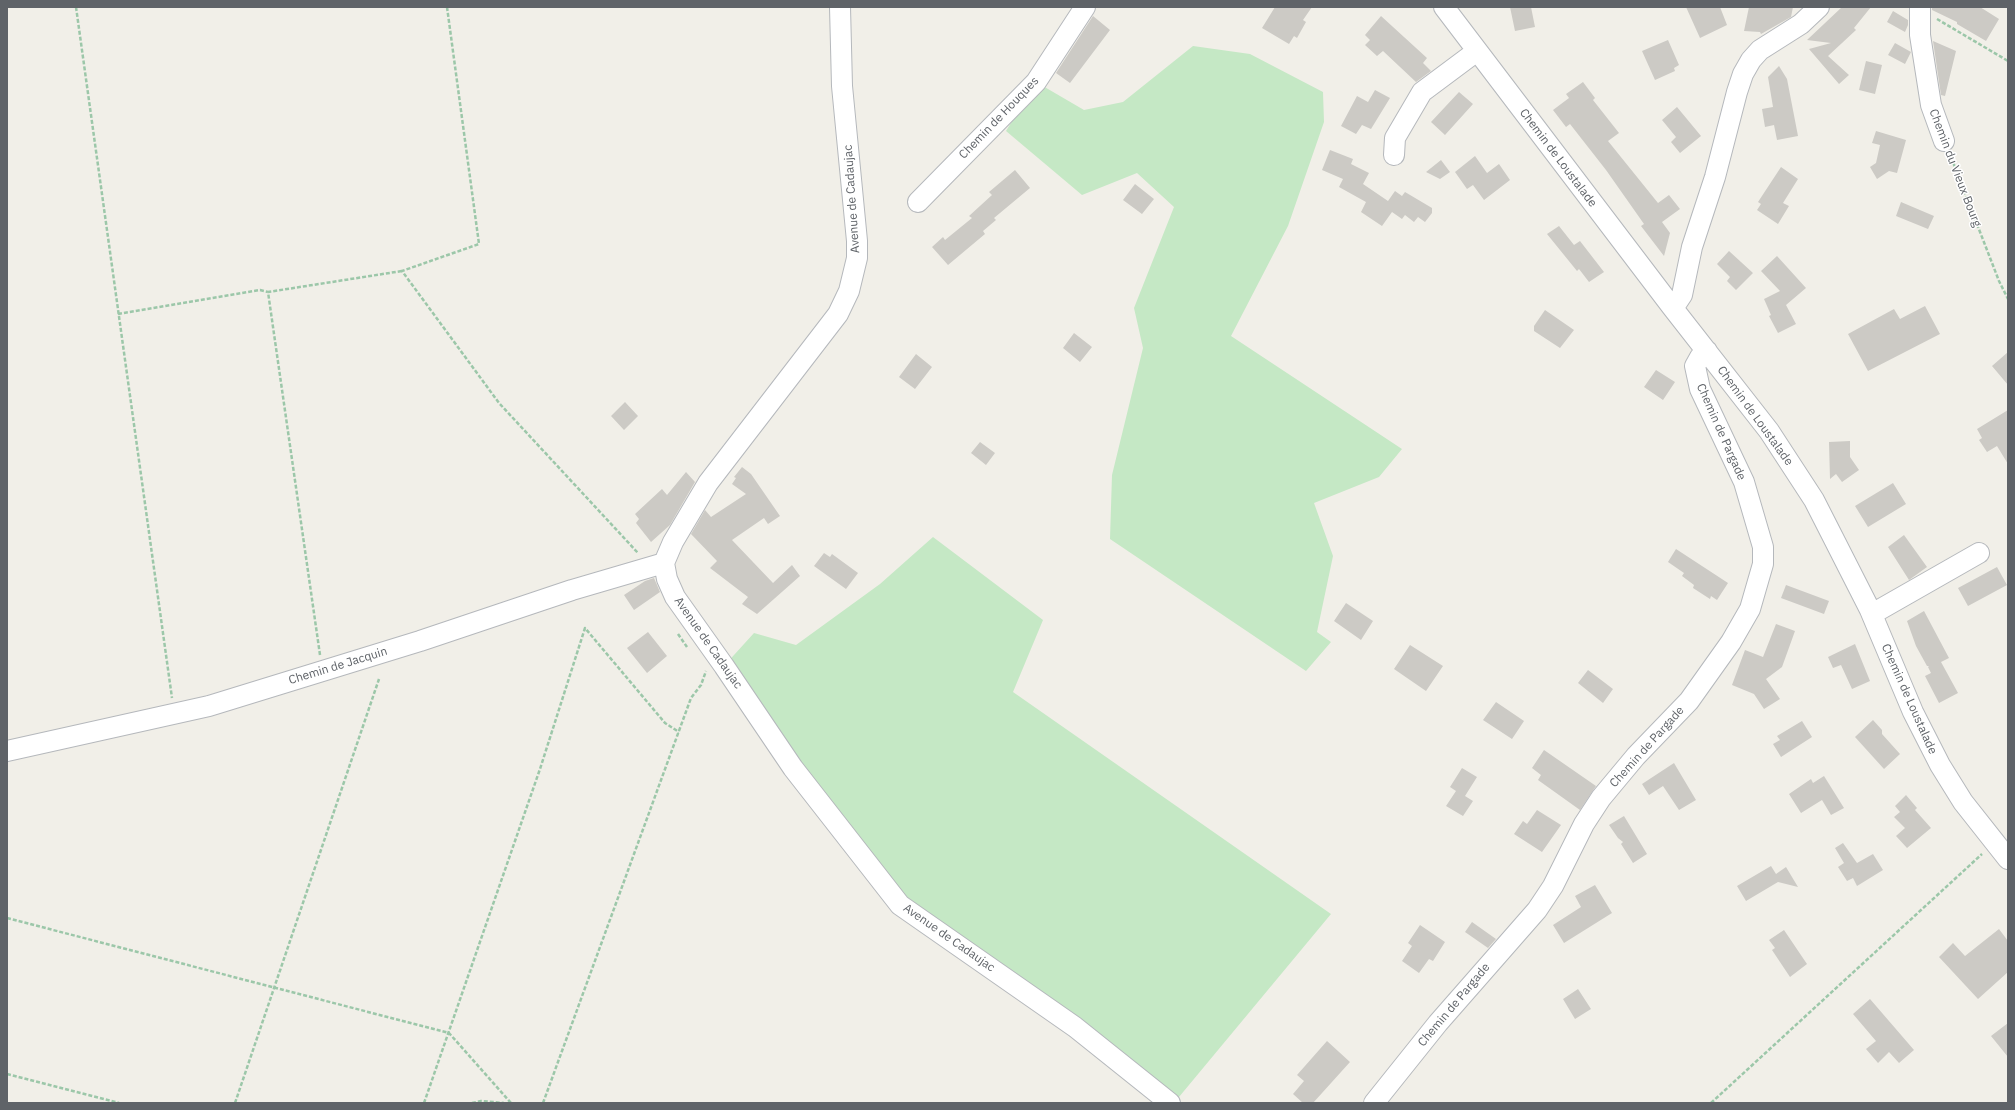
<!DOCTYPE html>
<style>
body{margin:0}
#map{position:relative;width:2015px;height:1110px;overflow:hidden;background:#f1efe8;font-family:"IBM Plex Sans",sans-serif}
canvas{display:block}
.frame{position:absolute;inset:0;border:8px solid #5f6368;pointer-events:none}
</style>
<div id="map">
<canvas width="2015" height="1110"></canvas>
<div class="frame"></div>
</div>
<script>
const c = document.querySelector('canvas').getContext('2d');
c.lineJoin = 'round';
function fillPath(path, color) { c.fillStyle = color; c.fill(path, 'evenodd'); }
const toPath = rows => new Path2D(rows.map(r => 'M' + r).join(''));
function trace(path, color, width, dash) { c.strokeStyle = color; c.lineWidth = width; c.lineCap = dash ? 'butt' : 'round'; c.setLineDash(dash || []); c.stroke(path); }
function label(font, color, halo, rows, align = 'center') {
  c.font = font + ' "IBM Plex Sans",sans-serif'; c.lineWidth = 3; c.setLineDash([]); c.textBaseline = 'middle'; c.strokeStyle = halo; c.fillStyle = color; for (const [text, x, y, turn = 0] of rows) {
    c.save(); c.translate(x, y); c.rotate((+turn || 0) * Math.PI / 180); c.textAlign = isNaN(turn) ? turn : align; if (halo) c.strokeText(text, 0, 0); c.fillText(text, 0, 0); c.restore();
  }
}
fillPath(toPath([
 [1193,46,1250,54,1323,92,1324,122,1288,226,1231,336,1402,449,1379,477,1314,503,1333,556,1317,632,1331,642,1306,671,1110,539,1112,475,1143,348,1134,308,1174,207,1137,173,1082,195,1006,131,1036,82,1084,110,1123,102],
 [933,537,1043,620,1013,692,1331,914,1174,1103,1163,1103,889,884,724,666,754,633,796,645,880,584]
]), '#c5e8c5');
fillPath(toPath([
 [1275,7,1312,7,1303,20,1306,22,1297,38,1294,36,1289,44,1262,28],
 [1510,7,1531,7,1535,27,1515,31],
 [1686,7,1720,7,1727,25,1700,38],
 [1749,7,1793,7,1791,17,1761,34,1760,32,1744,31],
 [1842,7,1871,7,1854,28,1856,30,1828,56,1849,75,1839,84,1809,49,1831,43,1807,40],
 [1932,7,1980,7,1999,19,1986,41,1957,24,1957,22,1932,10],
 [1893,11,1908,20,1908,25,1905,32,1887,22],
 [1093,16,1110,30,1070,83,1056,73],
 [1381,16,1427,58,1423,63,1431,71,1416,82,1383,51,1377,56,1365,45,1370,40,1365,35],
 [1668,40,1679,65,1674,68,1675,71,1655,80,1642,51],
 [1933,41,1956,51,1945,96,1941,95],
 [1895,43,1911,52,1905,64,1888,55],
 [1866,61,1882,65,1875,94,1859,90],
 [1779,66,1787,79,1798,136,1777,140,1774,125,1765,127,1762,109,1773,107,1768,77],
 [1583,82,1595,98,1593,100,1619,133,1608,141,1658,203,1669,195,1680,209,1662,222,1670,233,1664,256,1641,226,1644,224,1606,170,1570,124,1566,127,1553,110,1569,98,1566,94],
 [1375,90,1390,98,1371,129,1362,125,1356,134,1341,126,1357,96,1368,102],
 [1459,92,1473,104,1445,135,1431,122],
 [1677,107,1701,136,1680,153,1671,142,1676,137,1662,120],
 [1876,131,1906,140,1897,173,1889,171,1877,179,1870,167,1876,163,1880,145,1872,143],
 [1330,150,1353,159,1351,164,1369,173,1363,184,1388,201,1395,191,1402,196,1405,192,1432,208,1432,213,1425,222,1418,217,1414,222,1405,215,1402,219,1392,212,1382,226,1361,212,1366,202,1339,187,1343,179,1322,170],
 [1475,156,1487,173,1499,164,1510,180,1484,200,1473,185,1467,189,1455,172],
 [1441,160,1450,172,1440,179,1426,172],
 [1781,167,1798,179,1783,203,1789,206,1778,224,1757,210,1761,204,1758,202],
 [1015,170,1030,188,994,218,996,220,983,231,985,234,948,265,932,247,943,237,945,240,972,218,969,216,992,195,989,192],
 [1135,184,1154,199,1142,214,1123,200],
 [1901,202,1934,216,1928,229,1896,216],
 [1559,226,1574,245,1580,241,1604,272,1589,282,1579,269,1577,271,1547,234],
 [1729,251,1753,273,1736,290,1727,281,1730,277,1717,264],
 [1777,256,1806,288,1786,305,1796,324,1778,333,1769,316,1771,315,1764,299,1780,291,1761,271],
 [1925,306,1940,334,1868,371,1848,334,1894,309,1900,319],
 [1545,310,1574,330,1560,348,1534,331,1534,326],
 [1074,333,1092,347,1080,362,1063,348],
 [2008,352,2008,385,1992,366],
 [916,354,932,367,915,389,899,377],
 [1656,370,1675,382,1663,400,1644,387],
 [625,402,638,416,624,430,611,416],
 [2008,410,2008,464,1997,446,1987,452,1979,440,1982,438,1977,429],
 [1850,441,1850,457,1859,470,1842,482,1836,474,1830,479,1829,442],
 [980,442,995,453,986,465,971,453],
 [742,467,751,474,780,516,768,524,764,518,732,540,773,583,792,565,800,576,757,614,742,604,748,597,710,568,717,561,691,534,705,510,711,517,746,494,732,484,736,478,734,477],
 [686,472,695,482,670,525,651,542,636,523,639,519,635,514,662,489,667,495],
 [1893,483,1906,504,1868,527,1855,506],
 [1904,535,1927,567,1909,580,1888,547],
 [1676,549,1728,583,1717,600,1711,596,1710,599,1693,588,1694,585,1682,576,1684,573,1668,562],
 [824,553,830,557,832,554,858,573,846,589,814,566],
 [1997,567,2007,585,1968,606,1958,588],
 [654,578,660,592,634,610,624,595,645,581],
 [1786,585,1829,601,1824,614,1781,598],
 [1346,603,1373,621,1361,640,1334,621],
 [1924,611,1949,658,1941,662,1958,693,1939,703,1925,676,1931,673,1928,667,1929,666,1927,666,1916,646,1907,621],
 [1776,624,1795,631,1782,667,1766,679,1780,699,1764,709,1754,694,1732,685,1745,650,1763,657],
 [648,632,667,656,647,673,627,648],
 [1855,644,1870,681,1852,689,1841,665,1833,668,1828,657],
 [1410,645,1443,666,1426,691,1394,669],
 [1588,670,1613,689,1603,703,1578,683],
 [1496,702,1524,721,1512,739,1483,720],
 [1873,720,1882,730,1882,734,1900,754,1884,769,1855,737],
 [1802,721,1812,737,1781,757,1773,744,1780,740,1777,736],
 [1544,750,1596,786,1580,810,1538,780,1541,775,1532,768],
 [1674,763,1696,800,1679,810,1663,786,1649,795,1642,784],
 [1462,768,1477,777,1465,796,1473,801,1463,816,1446,806,1456,791,1450,787],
 [1824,776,1844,808,1831,815,1822,800,1801,813,1789,794,1811,779,1813,783],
 [1906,795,1917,808,1915,810,1931,828,1907,848,1896,836,1905,828,1894,817,1900,812,1895,806],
 [1537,810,1561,825,1542,852,1514,834,1523,821,1527,824],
 [1624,816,1647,854,1633,863,1621,844,1623,842,1618,838,1609,825],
 [1843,843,1857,863,1873,854,1883,870,1857,886,1853,878,1847,881,1838,867,1844,863,1835,848],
 [1771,866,1776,874,1786,867,1798,887,1778,882,1746,901,1737,886],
 [1595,885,1612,913,1564,943,1553,925,1581,907,1575,896],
 [1472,922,1496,939,1488,948,1465,932],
 [1420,925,1445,942,1433,961,1429,959,1419,973,1402,961,1412,946,1408,943],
 [1999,929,2008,941,2008,972,1978,999,1939,957,1953,943,1965,956],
 [1784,930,1807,964,1790,977,1772,950,1775,948,1769,940],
 [1578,989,1591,1009,1575,1019,1563,999],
 [1870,999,1914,1050,1899,1063,1889,1052,1878,1063,1866,1049,1876,1041,1853,1014],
 [2008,1023,2008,1057,1991,1036],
 [1327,1041,1350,1062,1313,1103,1303,1103,1293,1094,1304,1081,1297,1075]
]), '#cccac5');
const minor = toPath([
 [840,7,842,86,857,241,857,258,849,291,838,314,708,483,673,542,664,563,667,579,675,597,724,666,793,768,900,905,1075,1027,1170,1103],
 [1444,7,1672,307,1769,431,1814,500,1870,610,1913,712,1940,765,1963,802,2008,859],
 [1920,7,1920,35,1931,105,1944,141],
 [1394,155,1395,138,1422,92,1477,51],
 [918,202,1036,82,1085,7],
 [1672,307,1676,304,1682,295,1692,247,1715,177,1737,92,1743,74,1751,60,1760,50,1801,24,1819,7],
 [1872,614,1979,553],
 [7,751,209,706,420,641,572,590,664,563],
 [1374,1103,1438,1023,1537,910,1553,886,1584,824,1601,798,1636,756,1689,701,1731,642,1750,609,1763,564,1763,547,1744,482,1700,389,1695,366,1700,357,1707,351]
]);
trace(minor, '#b5b8bc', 22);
trace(toPath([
 [76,7,172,698],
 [447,7,479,244,402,271,499,403,638,553],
 [1937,19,2008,61],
 [1951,157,1999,281,2008,299],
 [118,314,260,290,268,292],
 [678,634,687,647],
 [320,655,268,292,402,271],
 [7,918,449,1033,511,1103],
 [7,1074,119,1103],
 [235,1103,379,679],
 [424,1103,540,769,585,628,665,723,679,732],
 [472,1103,481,1101,504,1103],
 [543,1103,691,698,701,685,706,671],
 [1711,1103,1982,854]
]), '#9cc7a9', 2.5, [4, 2]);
trace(minor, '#fff', 20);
label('12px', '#5f6368', '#fff', [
 ["Chemin de Houques",999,118,-46],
 ["Chemin de Loustalade",1558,158,53],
 ["Chemin du Vieux Bourg",1955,168,69],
 ["Avenue de Cadaujac",852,199,-94],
 ["Chemin de Loustalade",1755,416,54],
 ["Chemin de Pargade",1721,432,66],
 ["Avenue de Cadaujac",708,643,55],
 ["Chemin de Jacquin",338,666,-17],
 ["Chemin de Loustalade",1909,699,66],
 ["Chemin de Pargade",1647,747,-48],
 ["Avenue de Cadaujac",949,938,35],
 ["Chemin de Pargade",1454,1005,-50]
]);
</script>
